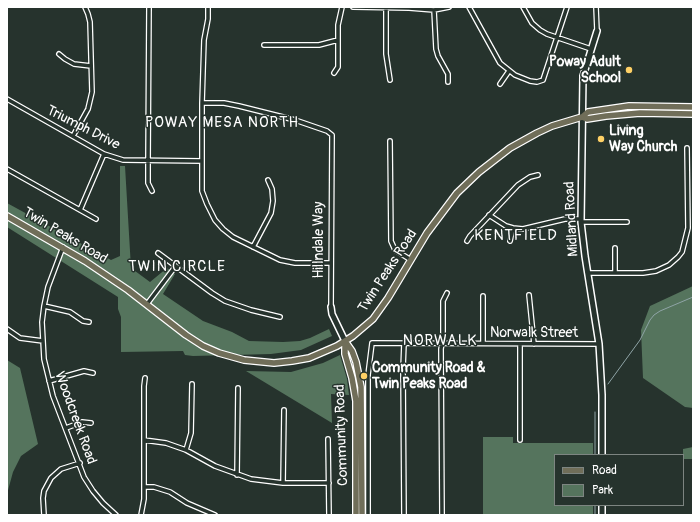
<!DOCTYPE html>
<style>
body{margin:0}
#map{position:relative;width:700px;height:522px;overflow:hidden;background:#26332d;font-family:Pangolin,sans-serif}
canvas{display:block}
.frame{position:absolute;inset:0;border:8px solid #fff;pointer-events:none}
.legend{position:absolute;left:554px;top:454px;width:130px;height:52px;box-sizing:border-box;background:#26332d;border:1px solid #7d8581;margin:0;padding:5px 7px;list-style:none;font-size:12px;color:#fff}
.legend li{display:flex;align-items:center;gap:8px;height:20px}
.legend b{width:20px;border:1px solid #7d8581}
</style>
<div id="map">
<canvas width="700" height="522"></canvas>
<div class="frame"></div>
<ul class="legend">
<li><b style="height:5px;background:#706e59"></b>Road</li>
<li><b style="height:11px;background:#55745d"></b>Park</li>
</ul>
</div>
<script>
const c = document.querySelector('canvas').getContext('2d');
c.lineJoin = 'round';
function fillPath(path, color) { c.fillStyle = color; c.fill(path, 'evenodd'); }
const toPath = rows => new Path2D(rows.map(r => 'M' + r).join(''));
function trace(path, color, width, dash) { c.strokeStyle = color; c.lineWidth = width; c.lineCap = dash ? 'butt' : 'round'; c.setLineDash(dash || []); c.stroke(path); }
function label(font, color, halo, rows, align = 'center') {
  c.font = font + ' Pangolin,sans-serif'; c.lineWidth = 3; c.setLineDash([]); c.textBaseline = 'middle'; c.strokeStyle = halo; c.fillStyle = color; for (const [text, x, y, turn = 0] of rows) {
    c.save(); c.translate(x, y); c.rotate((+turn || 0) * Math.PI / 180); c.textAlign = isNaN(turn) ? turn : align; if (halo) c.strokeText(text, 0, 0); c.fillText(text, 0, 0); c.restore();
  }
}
fillPath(toPath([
 [120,166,125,166,131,268,150,282,167,268,175,274,163,294,203,321,232,332,249,341,283,342,300,341,310,338,329,329,332,336,301,350,271,354,193,356,185,355,183,351,121,352,121,317,118,309,118,297,7,227,7,203,111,260,120,256],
 [693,286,693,408,685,407,643,378,641,330,650,306],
 [340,355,347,379,349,395,331,394,332,423,246,371,291,372,323,363],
 [7,360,20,368,38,444,21,456,13,472,7,494,8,515,7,515],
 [483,437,513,437,513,443,593,443,593,455,555,455,555,505,593,505,593,515,483,515],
 [693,447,693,459,683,459,683,449]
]), '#55745d');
trace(toPath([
 [608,384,640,340,650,320,654,315,660,311,693,297],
 [595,412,595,455],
 [595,505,595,515]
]), '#8fa4a6', 1);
const street = toPath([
 [149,7,148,161,148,183,152,191],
 [208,7,208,19,204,40,202,103,202,191,207,204,215,220,223,229,233,237,280,260,295,263,331,263],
 [353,7,409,8,434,10,449,7],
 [386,7,386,54,390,80],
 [469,7,500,63,515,75,530,81,537,82,543,80,567,7],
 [523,7,532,23,540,30,547,34,591,49],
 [596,7,597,31],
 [434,10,436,49,438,56,448,74,448,82],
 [264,45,319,45,338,40],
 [59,54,65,59,74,64,91,66],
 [334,73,338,67,338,25,342,7],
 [500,84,509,71],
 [7,99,104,154,123,160,202,161],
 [202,103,224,103,239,106,295,120,327,131,332,135,331,307],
 [73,136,88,109,92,92,90,22,88,14,85,7],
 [390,141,391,241,395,250,411,260],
 [7,169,96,219],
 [80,210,104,154],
 [489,215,506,226,513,228,523,229,565,219,581,219],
 [581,222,627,222],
 [467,241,470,236,518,185,530,177,538,175],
 [510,241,513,228],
 [63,247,48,287,44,306,42,322,44,359,53,396,84,477,93,491,103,503,116,515],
 [253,247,271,213,273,201,272,189,268,180],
 [615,248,615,273],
 [158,253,212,293,225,301,251,310,280,317],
 [588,273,643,273,656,271,669,265,678,257,682,252,688,228,687,148],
 [529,295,534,344],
 [147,304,175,267],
 [44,306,70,312,83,321,89,322],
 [7,329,20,338,43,341],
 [483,343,483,296],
 [520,344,520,440],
 [49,381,84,371,93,373],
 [66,428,82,422,91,423],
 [328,439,329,515],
 [144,440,166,443,186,450,215,466,251,479,283,483,329,483],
 [186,450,191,433,192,384],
 [237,475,238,388],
 [283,483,284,410],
 [144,487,154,487,170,492,187,503,215,515],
 [44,515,43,498,44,491,51,478,61,469,80,463],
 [141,515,144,499,144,386,145,378],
 [368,515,368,375,372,343,599,344],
 [404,515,403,369,404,343],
 [442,515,441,349,443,338,443,301,447,293]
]);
const secondary = toPath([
 [597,31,583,76,581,222,585,256,599,344,602,395,602,455],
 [331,307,332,314,345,341],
 [602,505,602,515]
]);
const primary = toPath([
 [582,117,587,119,606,116,640,113,693,114],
 [7,216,85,261,128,290,186,335,203,346,219,353,244,360,274,363,292,361,309,358,337,346,353,336,373,319,388,298,427,233,457,193,479,172,510,148,537,133,552,126,582,117,588,112,629,106,693,107],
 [345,341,352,351,356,362,361,387,362,515],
 [345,342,345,354,352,378,356,401,356,515]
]);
trace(street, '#fff', 6);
trace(secondary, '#fff', 8);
trace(primary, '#fff', 8);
trace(street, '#26332d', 3.5);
trace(secondary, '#26332d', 5);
trace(primary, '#706e59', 5.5);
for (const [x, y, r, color] of [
 [629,70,4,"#ffd166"],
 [601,139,4,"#ffd166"],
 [364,376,4,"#ffd166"]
]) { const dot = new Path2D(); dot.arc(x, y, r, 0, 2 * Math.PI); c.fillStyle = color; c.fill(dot); trace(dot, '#26332d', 1.5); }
label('bold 14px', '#fff', '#26332d', [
 ["Poway Adult",621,62,"right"],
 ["School",621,78,"right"],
 ["Living",609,131],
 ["Way Church",609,147],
 ["Community Road &",372,368],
 ["Twin Peaks Road",372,384]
], 'left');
label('14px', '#fff', '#26332d', [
 ["Triumph Drive",83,128,27],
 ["Midland Road",572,219,-93],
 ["Twin Peaks Road",65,236,31],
 ["Hillndale Way",319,240,-90],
 ["Twin Peaks Road",388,271,-57],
 ["Norwalk Street",534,333],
 ["Woodcreek Road",75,418,70],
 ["Community Road",342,435,-92]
]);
c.letterSpacing = '1px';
label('15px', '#fff', '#26332d', [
 ["POWAY MESA NORTH",222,123],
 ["KENTFIELD",516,236],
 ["TWIN CIRCLE",177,267],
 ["NORWALK",440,341]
]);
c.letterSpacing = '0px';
</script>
